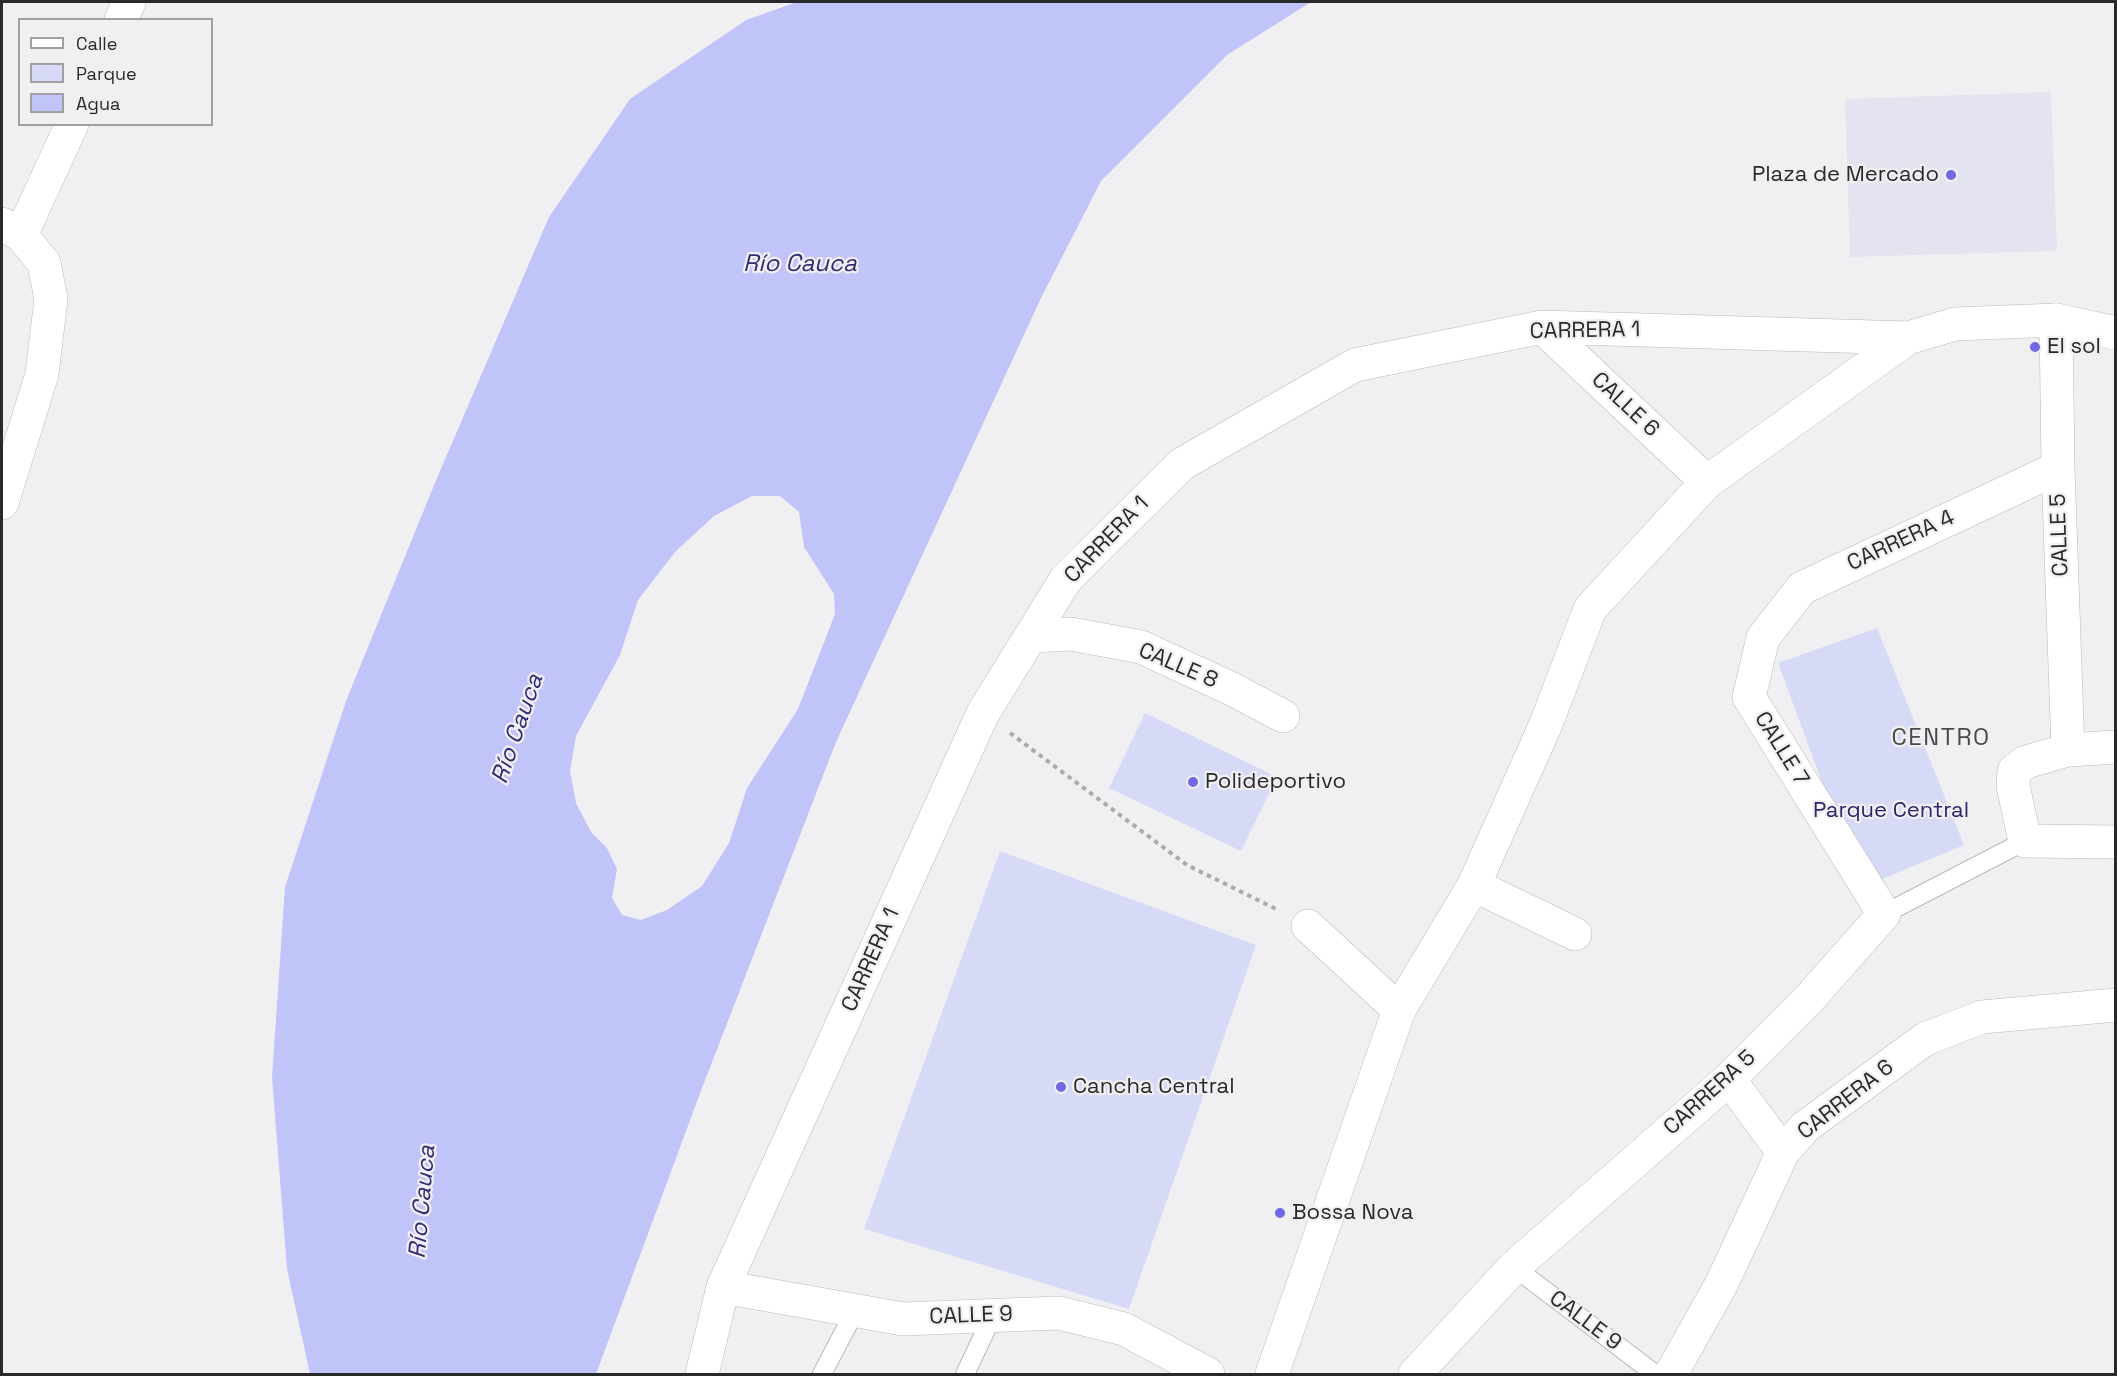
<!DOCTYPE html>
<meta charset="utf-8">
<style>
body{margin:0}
#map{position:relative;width:2117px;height:1376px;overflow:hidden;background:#f0f0f3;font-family:"Space Grotesk",sans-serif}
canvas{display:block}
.frame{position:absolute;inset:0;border:3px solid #29292a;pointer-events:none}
.legend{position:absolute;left:18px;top:18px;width:195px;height:108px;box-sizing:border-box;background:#f0f0f3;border:2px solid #a0a0a3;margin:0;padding:8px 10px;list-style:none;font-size:18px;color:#29292a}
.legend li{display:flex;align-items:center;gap:12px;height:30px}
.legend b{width:30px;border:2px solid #a0a0a3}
</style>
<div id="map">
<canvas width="2117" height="1376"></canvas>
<div class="frame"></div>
<ul class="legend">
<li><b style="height:8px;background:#fff"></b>Calle</li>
<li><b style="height:16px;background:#d7daf7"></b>Parque</li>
<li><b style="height:16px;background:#c0c4f9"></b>Agua</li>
</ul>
</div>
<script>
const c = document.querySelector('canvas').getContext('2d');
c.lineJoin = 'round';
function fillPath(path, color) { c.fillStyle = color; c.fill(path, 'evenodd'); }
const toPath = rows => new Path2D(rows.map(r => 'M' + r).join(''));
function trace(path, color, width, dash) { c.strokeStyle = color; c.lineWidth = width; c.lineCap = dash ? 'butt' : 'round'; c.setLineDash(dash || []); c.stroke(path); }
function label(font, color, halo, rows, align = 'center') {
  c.font = font + ' "Space Grotesk",sans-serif'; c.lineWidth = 4.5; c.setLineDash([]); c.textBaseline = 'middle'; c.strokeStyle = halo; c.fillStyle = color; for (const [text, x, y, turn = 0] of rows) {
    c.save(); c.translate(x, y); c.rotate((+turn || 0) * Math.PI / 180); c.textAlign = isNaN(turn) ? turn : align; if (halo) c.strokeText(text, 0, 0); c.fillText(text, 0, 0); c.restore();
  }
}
fillPath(toPath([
 [2051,92,2057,251,1850,257,1845,99]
]), '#e3e4ef');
fillPath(toPath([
 [1877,628,1964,845,1861,888,1778,663],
 [1145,713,1277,777,1241,851,1109,788],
 [1000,851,1256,945,1129,1309,864,1229]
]), '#d7daf7');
fillPath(toPath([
 [797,2,1311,2,1227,55,1101,181,1041,298,836,742,702,1088,596,1374,310,1374,287,1269,272,1077,285,887,346,701,437,478,549,217,630,99,746,20],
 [752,496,780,496,799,512,804,547,834,594,835,614,798,709,747,788,729,843,702,886,667,910,641,920,622,915,612,898,617,869,607,848,591,832,576,803,570,771,576,736,620,655,638,600,675,552,714,516]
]), '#c0c4f9');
const lane = toPath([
 [1884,914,2025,841],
 [1514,1267,1655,1374],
 [822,1374,855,1311],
 [965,1374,993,1315]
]);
const street = toPath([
 [121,20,129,2],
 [21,235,72,124],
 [2056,320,2058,468,2068,750],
 [1542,327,1707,482],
 [1031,636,1071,634,1141,647,1232,689,1283,716],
 [2116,747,2068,750,2026,762,2014,771,2013,786,2025,841,2116,842],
 [1474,885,1575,934],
 [1308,926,1399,1010],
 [1729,1079,1783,1152],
 [723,1287,903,1319,1059,1313,1124,1329,1208,1374],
 [702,1374,723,1287,983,713,1066,579,1182,464,1355,365,1542,327,1908,338],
 [1415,1374,1514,1267,1729,1079,1809,999,1884,914,1749,697,1763,638,1802,588,2058,468],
 [1671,1374,1722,1283,1783,1152,1805,1127,1925,1039,1982,1017,2116,1005]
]);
const secondary = toPath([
 [2,224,21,235,44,263,51,299,42,374,2,503],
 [1272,1374,1399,1010,1474,885,1546,724,1590,609,1707,482,1908,338,1955,324,2056,320,2116,333]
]);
trace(lane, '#b9b9bc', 20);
trace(street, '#b9b9bc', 34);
trace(secondary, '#b9b9bc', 34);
trace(toPath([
 [1010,733,1187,865,1278,910]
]), '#ababad', 4, [4.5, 4.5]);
trace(lane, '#fff', 18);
trace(street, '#fff', 33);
trace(secondary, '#fff', 33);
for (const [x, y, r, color] of [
 [1951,175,6,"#6f6ae4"],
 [2035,347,6,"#6f6ae4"],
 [1193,782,6,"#6f6ae4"],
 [1061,1087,6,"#6f6ae4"],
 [1280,1213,6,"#6f6ae4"]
]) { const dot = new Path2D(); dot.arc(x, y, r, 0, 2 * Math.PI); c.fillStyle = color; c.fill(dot); trace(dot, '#f0f0f3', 2); }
label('22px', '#29292a', '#f0f0f3', [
 ["Plaza de Mercado",1939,175,"right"],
 ["El sol",2047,347],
 ["Polideportivo",1205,782],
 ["Cancha Central",1073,1087],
 ["Bossa Nova",1292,1213]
], 'left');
label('22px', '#29292a', '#f0f0f3', [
 ["CARRERA 1",1585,331,-1],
 ["CALLE 6",1625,405,43],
 ["CALLE 5",2060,535,-92],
 ["CARRERA 1",1107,540,-46],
 ["CARRERA 4",1901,541,-25],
 ["CALLE 8",1178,666,23],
 ["CALLE 7",1781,749,58],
 ["CARRERA 1",871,960,-66],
 ["CARRERA 5",1710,1093,-42],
 ["CARRERA 6",1846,1100,-38],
 ["CALLE 9",971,1316,-2],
 ["CALLE 9",1585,1321,37]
]);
label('22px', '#2c256e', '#f0f0f3', [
 ["Parque Central",1891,811]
]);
label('italic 24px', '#322c76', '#f0f0f3', [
 ["Río Cauca",800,264],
 ["Río Cauca",518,729,-71],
 ["Río Cauca",423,1202,-85]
]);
c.letterSpacing = '1.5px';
label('24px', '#49494c', '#f0f0f3', [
 ["CENTRO",1941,738]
]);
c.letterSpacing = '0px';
</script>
